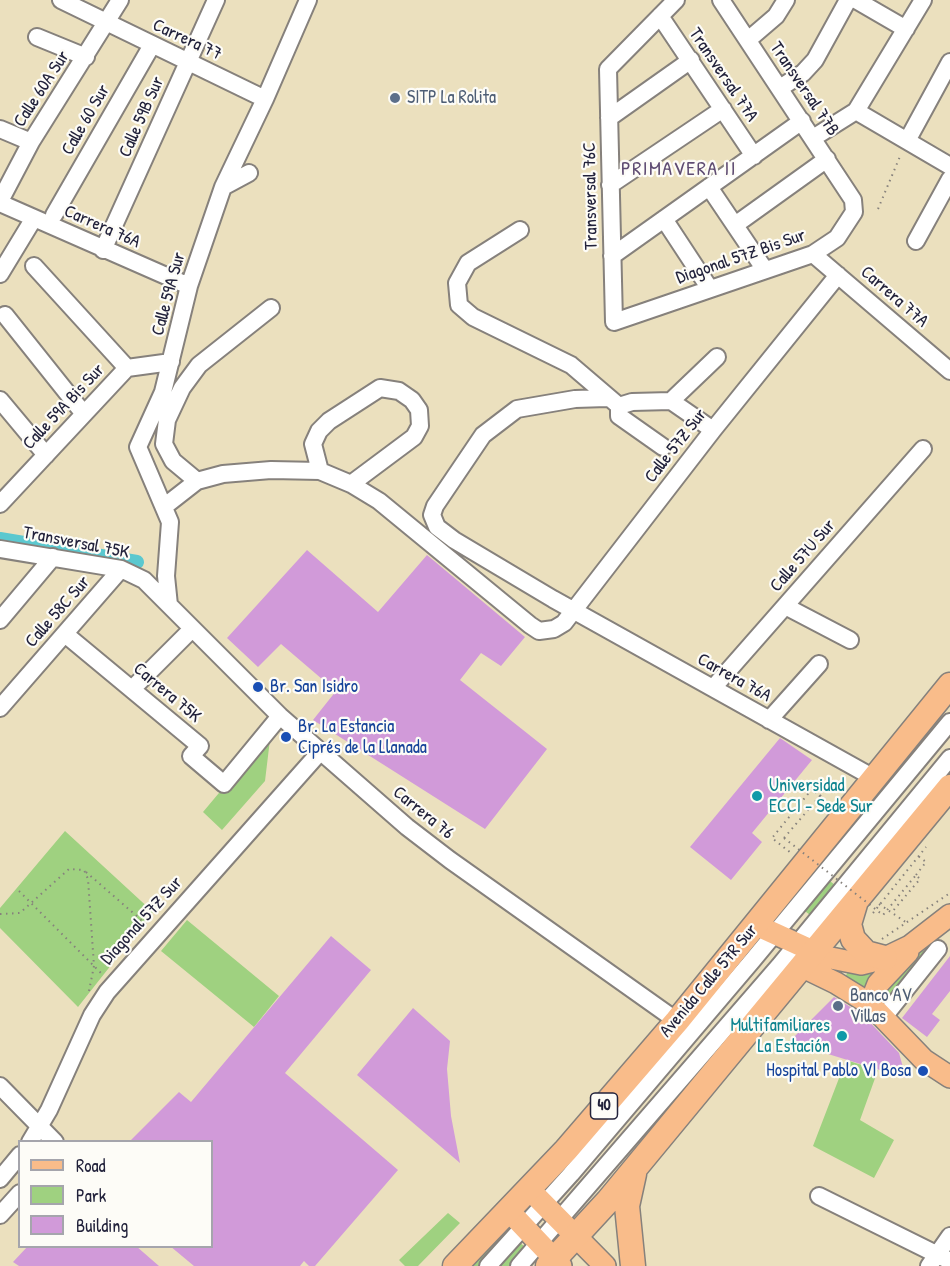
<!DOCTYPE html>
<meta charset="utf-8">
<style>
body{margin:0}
#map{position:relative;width:950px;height:1266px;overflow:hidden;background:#ebe0be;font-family:"Patrick Hand",sans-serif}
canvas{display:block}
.legend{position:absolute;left:18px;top:1140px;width:195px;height:108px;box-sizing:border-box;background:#fdfcf7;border:2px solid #a5a5ac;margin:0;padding:8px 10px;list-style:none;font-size:18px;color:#22223b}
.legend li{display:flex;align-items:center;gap:12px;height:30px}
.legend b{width:30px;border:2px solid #a5a5ac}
</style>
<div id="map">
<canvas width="950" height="1266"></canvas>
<ul class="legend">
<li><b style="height:8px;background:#f9bc8a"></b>Road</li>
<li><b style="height:16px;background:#9fd180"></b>Park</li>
<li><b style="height:16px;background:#d19ad9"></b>Building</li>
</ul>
</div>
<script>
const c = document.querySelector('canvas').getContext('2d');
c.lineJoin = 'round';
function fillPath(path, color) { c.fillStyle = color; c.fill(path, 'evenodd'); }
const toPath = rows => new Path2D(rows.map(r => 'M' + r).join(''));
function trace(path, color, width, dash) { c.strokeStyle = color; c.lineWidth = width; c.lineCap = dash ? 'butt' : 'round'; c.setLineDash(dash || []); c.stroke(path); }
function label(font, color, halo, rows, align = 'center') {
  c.font = font + ' "Patrick Hand",sans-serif'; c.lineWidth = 4.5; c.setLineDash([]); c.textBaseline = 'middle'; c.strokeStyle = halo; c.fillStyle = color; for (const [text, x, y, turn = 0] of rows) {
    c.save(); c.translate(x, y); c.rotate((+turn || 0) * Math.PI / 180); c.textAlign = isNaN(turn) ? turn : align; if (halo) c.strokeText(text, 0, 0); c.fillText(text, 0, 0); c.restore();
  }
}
fillPath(toPath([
 [271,731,265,781,222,830,203,812],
 [65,831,153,912,78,1007,0,928,0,908],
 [826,878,835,885,810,915,801,908],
 [187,920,279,996,254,1027,161,951],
 [923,950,928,955,891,996,885,994],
 [891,963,864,990,844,980,848,971],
 [846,1060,878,1070,860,1120,894,1140,874,1178,813,1146],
 [448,1213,460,1223,418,1266,405,1266,399,1260],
 [504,1229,508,1233,480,1266,466,1266],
 [520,1243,524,1246,524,1251,509,1266,496,1266]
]), '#9fd180');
trace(toPath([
 [0,539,137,562]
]), '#5bc8cf', 14);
fillPath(toPath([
 [307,550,378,612,427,555,525,637,501,666,481,653,460,680,547,749,485,829,313,720,336,691,281,644,258,667,227,638],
 [780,738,812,760,752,833,762,842,731,880,690,847],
 [331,936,371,970,285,1073,398,1170,315,1266,309,1266,304,1261,300,1266,194,1266,170,1246,212,1246,212,1142,129,1142,179,1092,191,1102],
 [950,956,950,991,932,1014,940,1020,927,1037,902,1018],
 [834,997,862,1014,899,1053,906,1078,789,1042],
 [413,1008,450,1041,447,1069,451,1116,460,1163,357,1075],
 [28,1246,136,1246,159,1266,19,1266,13,1262]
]), '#d19ad9');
const minor = toPath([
 [61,0,265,99],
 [676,0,608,69,614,322,813,254,837,238,854,212,853,200,721,0],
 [856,0,906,29],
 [660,16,754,156],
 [37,37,86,57],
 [748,40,776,16,786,0],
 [780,88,803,73,815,60,848,0],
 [856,111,950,166],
 [609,118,691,60],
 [0,129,31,142],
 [813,138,856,111,923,0],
 [907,141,950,62],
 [610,185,723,109],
 [223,187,249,173],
 [709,187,765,270],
 [0,201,31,142,120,0],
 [0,203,189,286],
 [54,215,152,45],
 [664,219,710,289],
 [735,225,827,159],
 [520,230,468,263,457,283,459,305,473,317,571,365,619,406],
 [916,241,950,179],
 [103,250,216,0],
 [813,254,950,371],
 [612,256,802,121],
 [34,266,127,368],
 [0,274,34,218],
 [5,315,84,414],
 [607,398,575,399,517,409,483,435,435,506,432,515,437,527,454,540,553,599,874,778],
 [0,400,46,455],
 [671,401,717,357],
 [663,447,619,416,619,406,632,402,671,401,713,430],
 [320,471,313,444,319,431,329,421,380,388,399,391,412,400,419,410,420,426,414,437,351,484],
 [197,481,173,461,164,444,167,420,182,388,199,365,271,308],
 [0,504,127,368,171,362],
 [165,506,197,481,223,474,271,470,320,471,351,484,379,501,530,625,539,631,554,629,564,623,713,430,838,275],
 [0,549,121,569,144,580,280,716,407,827,450,860,677,1021],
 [169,605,166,576,170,522,138,447,163,392,189,286,223,187,265,99,308,0],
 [785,606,850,640],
 [0,620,53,557],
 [65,634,200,746,191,756,224,784,280,716],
 [713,688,923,449],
 [132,689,192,629],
 [0,708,121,569],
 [769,720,819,664],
 [883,1018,938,949],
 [0,1086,55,1142],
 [30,1142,49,1110,92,1015,107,992,320,752],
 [0,1179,20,1155],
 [819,1196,950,1261],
 [0,1215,20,1193],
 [488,1266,571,1174,752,961,950,722],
 [519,1266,779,966,950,758],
 [929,1266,950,1236]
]);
const major = toPath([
 [756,925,826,957,861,964,885,958,910,946,950,915],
 [803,967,836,983,870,1004,924,1060,950,1077],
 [870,1004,878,984,908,952],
 [529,1189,605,1266],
 [509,1211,561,1266]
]);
const highway = toPath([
 [855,904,849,924,853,939,866,953,885,958],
 [455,1266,566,1150,677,1021,950,685],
 [548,1266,608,1201,950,787],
 [633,1266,627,1206,634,1174]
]);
trace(minor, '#86817c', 20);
trace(major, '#86817c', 24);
trace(highway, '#86817c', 27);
trace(toPath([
 [878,209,901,154],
 [820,796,831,782,842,790],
 [784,838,820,796,812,789,772,838,791,853],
 [86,872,147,925],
 [916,875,926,862,918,856],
 [19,891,102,974],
 [879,904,907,923],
 [873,913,926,847],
 [0,914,20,913,69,869,84,870,88,879,94,966,89,991],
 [882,939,950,893]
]), '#86817c', 2, [1.5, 4.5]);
trace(minor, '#fff', 16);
trace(major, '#f9bc8a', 21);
trace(highway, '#f9bc8a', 24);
trace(toPath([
 [784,838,883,915,916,875,920,879,892,912]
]), '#86817c', 2, [1.5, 4.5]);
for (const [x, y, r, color] of [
 [395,98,6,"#5c6f8a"],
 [258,687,6,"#1a4fb4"],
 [286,737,6,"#1a4fb4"],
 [757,796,6,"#0f9aa8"],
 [838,1006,6,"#5c6f8a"],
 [842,1036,6,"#0f9aa8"],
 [923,1071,6,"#1a4fb4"]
]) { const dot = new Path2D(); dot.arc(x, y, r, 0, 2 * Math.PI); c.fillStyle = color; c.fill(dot); trace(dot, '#fdfcf7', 2); }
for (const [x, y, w] of [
 [604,1106,27]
]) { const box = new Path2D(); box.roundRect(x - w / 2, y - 13, w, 26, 4.5); c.fillStyle = '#fdfcf7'; c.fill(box); trace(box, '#22223b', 1.5); }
label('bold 16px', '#22223b', null, [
 ["40",604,1106]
]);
label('18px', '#22223b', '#fdfcf7', [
 ["Carrera 77",187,40,25],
 ["Transversal 77A",723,75,56],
 ["Calle 60A Sur",42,89,-57],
 ["Transversal 77B",804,89,56],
 ["Calle 59B Sur",142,117,-66],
 ["Calle 60 Sur",86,120,-60],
 ["Transversal 76C",591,196,-91],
 ["Carrera 76A",102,227,24],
 ["Diagonal 57Z Bis Sur",741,257,-19],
 ["Calle 59A Sur",169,294,-75],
 ["Carrera 77A",894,297,41],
 ["Calle 59A Bis Sur",64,407,-47],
 ["Calle 57Z Sur",676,446,-52],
 ["Transversal 75K",76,543,11],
 ["Calle 57U Sur",803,556,-49],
 ["Calle 58C Sur",58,612,-49],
 ["Carrera 76A",734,678,29],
 ["Carrera 75K",167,693,40],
 ["Carrera 76",423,813,39],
 ["Diagonal 57Z Sur",142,921,-48],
 ["Avenida Calle 57R Sur",709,981,-50]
]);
label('18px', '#4e5e75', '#fdfcf7', [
 ["SITP La Rolita",407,98],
 ["Banco AV",850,996],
 ["Villas",850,1017]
], 'left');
label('18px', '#164399', '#fdfcf7', [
 ["Br. San Isidro",270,687],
 ["Br. La Estancia",298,727],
 ["Ciprés de la Llanada",298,748],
 ["Hospital Pablo VI Bosa",911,1071,"right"]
], 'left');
label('18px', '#0d838f', '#fdfcf7', [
 ["Universidad",769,786],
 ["ECCI - Sede Sur",769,807],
 ["Multifamiliares",830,1026,"right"],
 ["La Estación",830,1047,"right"]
], 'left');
c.letterSpacing = '1.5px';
label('20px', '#5f4c72', '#fdfcf7', [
 ["PRIMAVERA II",679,170]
]);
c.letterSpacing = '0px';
</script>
